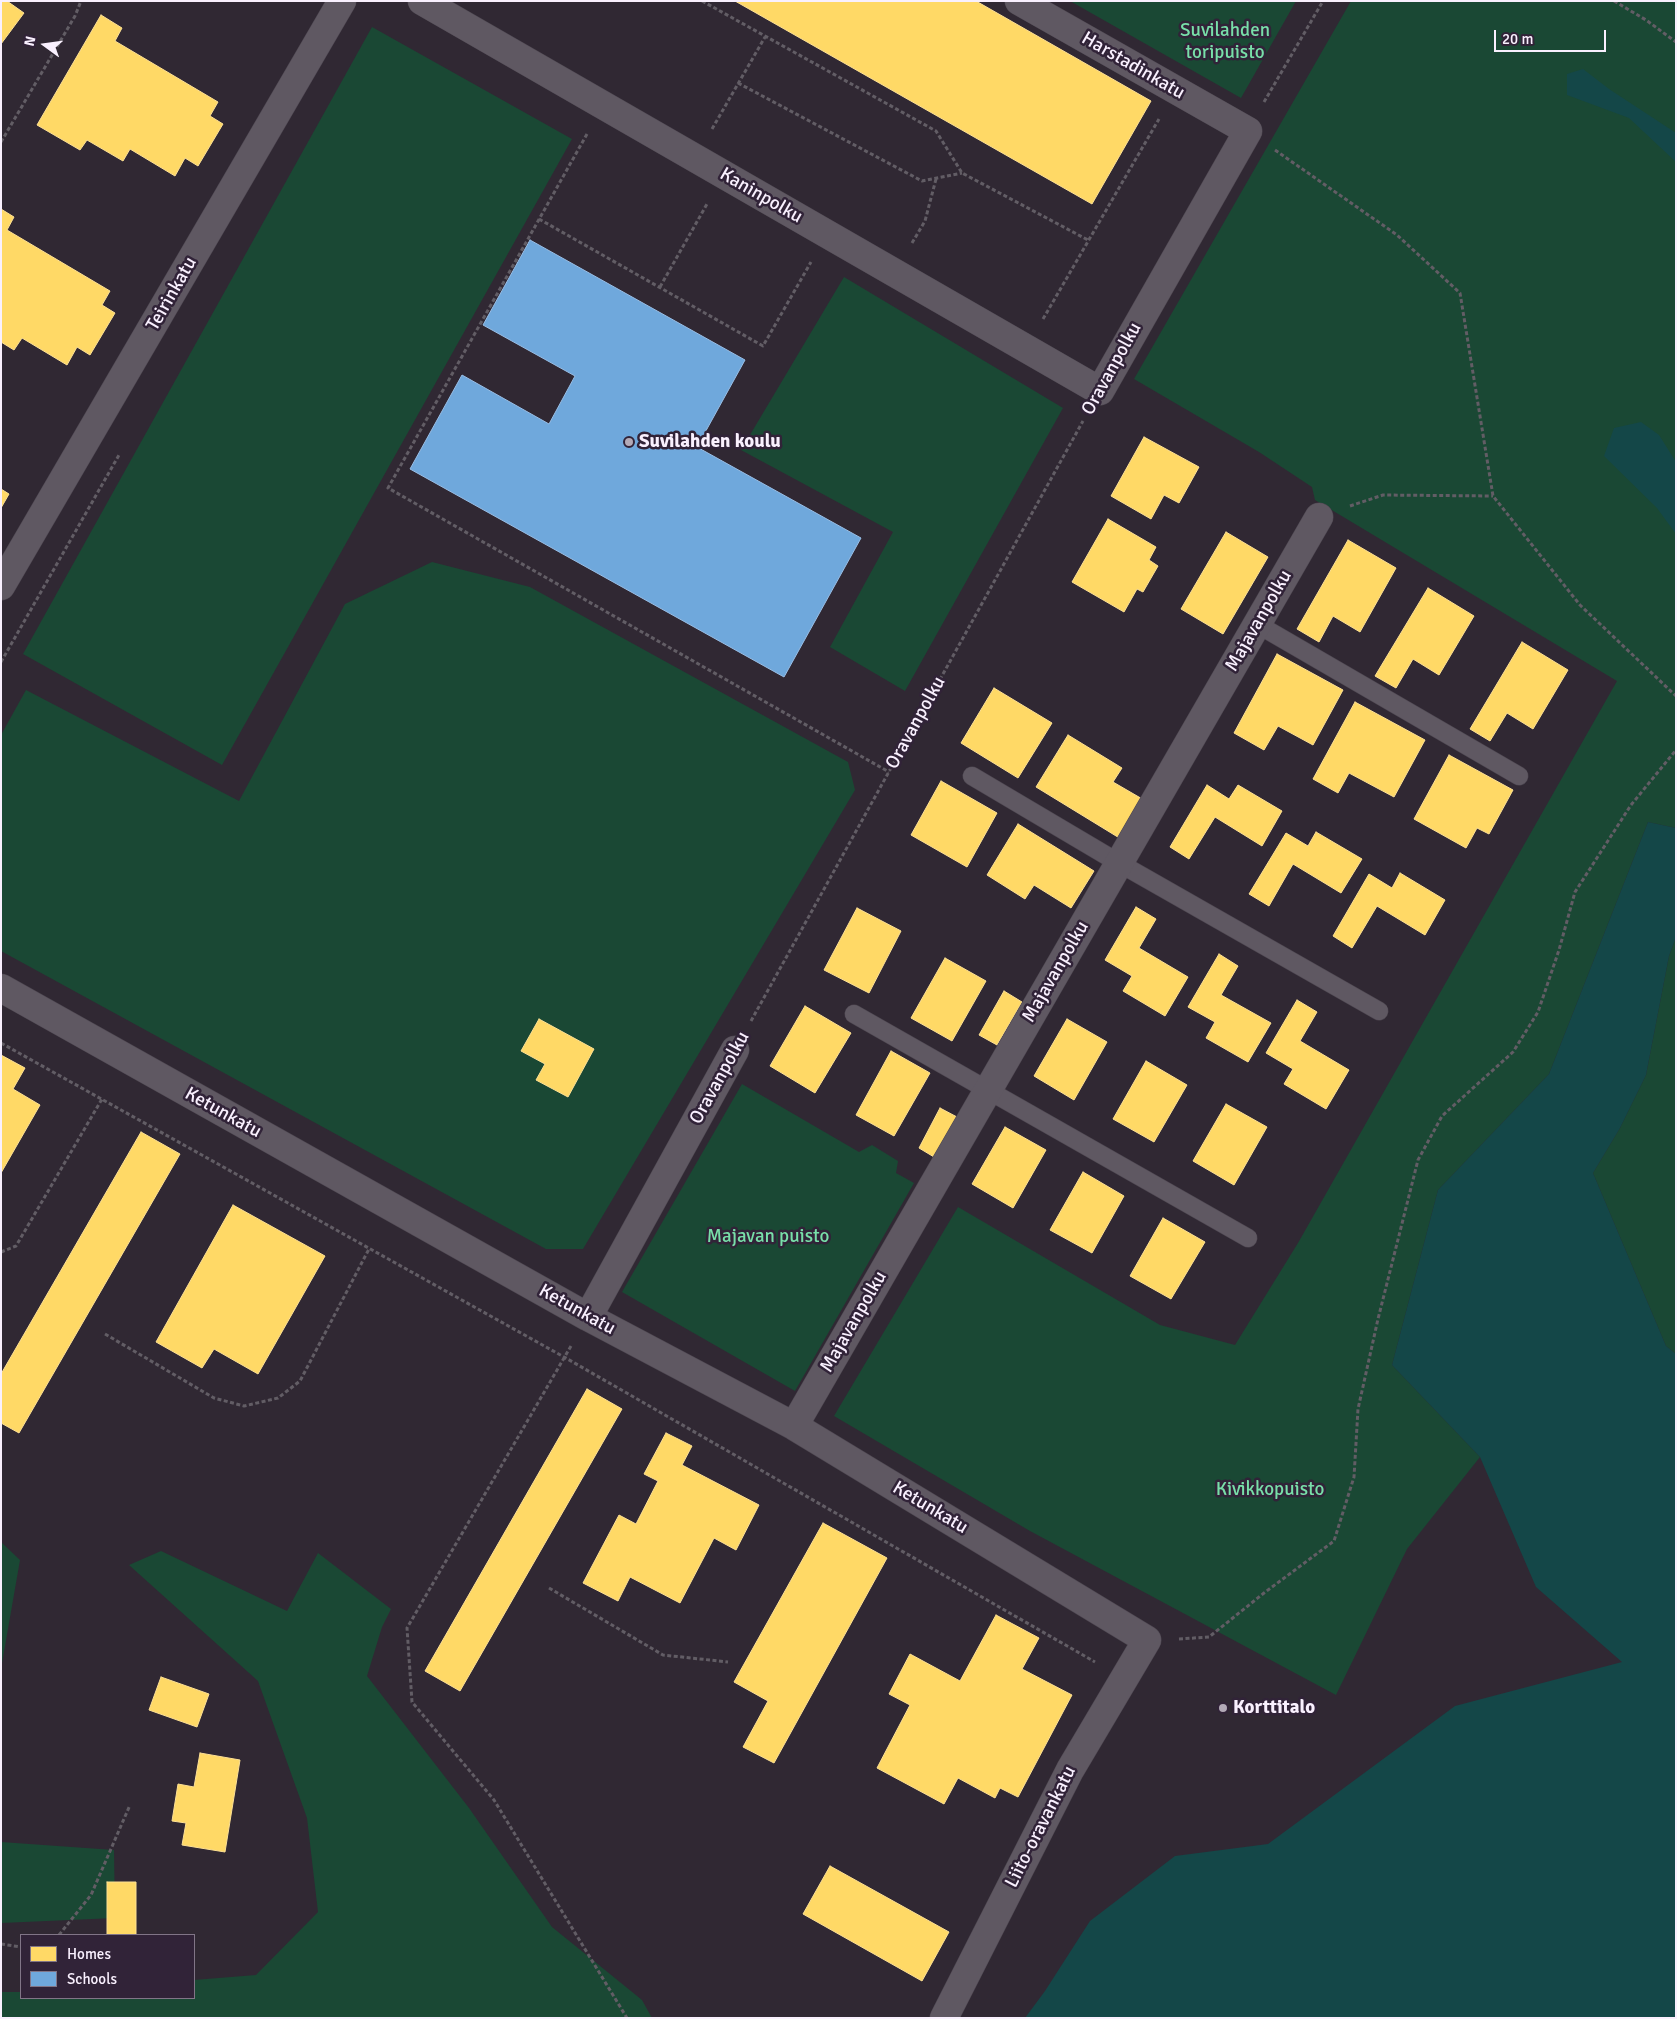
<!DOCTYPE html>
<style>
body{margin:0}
#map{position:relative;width:1677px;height:2019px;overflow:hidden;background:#302833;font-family:Signika,sans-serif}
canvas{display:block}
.frame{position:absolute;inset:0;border:2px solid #f9f0fe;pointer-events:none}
.legend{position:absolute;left:20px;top:1934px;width:175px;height:65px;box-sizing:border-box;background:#312338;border:1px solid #817587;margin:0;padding:6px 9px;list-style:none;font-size:15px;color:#f9f0fe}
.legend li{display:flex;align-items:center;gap:10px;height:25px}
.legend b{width:25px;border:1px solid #817587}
.north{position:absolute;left:20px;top:20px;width:50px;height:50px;-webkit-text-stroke:4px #312338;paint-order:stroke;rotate:284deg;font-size:14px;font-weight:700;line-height:20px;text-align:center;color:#f9f0fe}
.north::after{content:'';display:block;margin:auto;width:18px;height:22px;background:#f9f0fe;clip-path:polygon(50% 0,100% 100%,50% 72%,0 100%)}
.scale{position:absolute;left:1494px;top:30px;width:112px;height:22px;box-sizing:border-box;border:2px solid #f9f0fe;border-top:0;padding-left:6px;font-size:15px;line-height:18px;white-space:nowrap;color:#f9f0fe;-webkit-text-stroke:4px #312338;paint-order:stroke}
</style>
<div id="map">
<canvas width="1677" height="2019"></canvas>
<div class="frame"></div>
<ul class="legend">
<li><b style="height:14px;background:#ffd966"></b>Homes</li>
<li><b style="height:14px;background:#6fa8dc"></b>Schools</li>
</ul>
<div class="north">N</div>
<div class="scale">20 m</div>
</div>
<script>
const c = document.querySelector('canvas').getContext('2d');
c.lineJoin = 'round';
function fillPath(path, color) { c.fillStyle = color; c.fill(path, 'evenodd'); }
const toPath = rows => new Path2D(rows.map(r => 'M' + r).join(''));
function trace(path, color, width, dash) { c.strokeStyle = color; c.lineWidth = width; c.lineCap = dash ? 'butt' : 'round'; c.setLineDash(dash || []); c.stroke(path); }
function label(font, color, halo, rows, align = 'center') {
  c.font = font + ' Signika,sans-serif'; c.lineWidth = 5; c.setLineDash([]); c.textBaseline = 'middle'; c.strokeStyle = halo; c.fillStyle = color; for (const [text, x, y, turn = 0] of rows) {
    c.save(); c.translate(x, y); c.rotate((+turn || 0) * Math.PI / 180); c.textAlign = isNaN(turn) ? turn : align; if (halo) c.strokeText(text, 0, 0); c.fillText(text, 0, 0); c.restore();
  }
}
fillPath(toPath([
 [1070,1,1296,1,1241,98],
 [1351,1,1676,1,1676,828,1648,822,1549,1074,1438,1190,1392,1365,1480,1457,1407,1549,1336,1695,1030,1531,834,1416,958,1207,1160,1325,1235,1345,1298,1243,1617,681,1315,500,1312,487,1259,452,1134,379],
 [372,27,572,139,222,765,23,654],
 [844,277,1063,408,905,691,830,647,893,532,741,450],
 [432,562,530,587,848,762,855,790,583,1249,546,1249,1,951,1,735,26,690,239,801,345,604],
 [1676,937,1676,1354,1666,1346,1593,1173,1620,1128,1646,1075,1669,956],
 [742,1084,859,1152,872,1145,898,1161,896,1173,914,1183,795,1391,622,1292],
 [1,1542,20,1560,1,1669],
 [161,1551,287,1611,318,1553,391,1609,382,1627,367,1676,469,1808,552,1927,642,2000,652,2018,1,2018,1,1992,21,1992,21,1998,194,1998,194,1980,256,1975,318,1912,307,1818,258,1681,129,1565],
 [1,1842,114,1850,115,1918,1,1923]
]), '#1a4834');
fillPath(toPath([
 [1583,69,1609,89,1676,133,1676,162,1629,118,1567,95,1567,74],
 [1641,422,1659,435,1676,462,1676,534,1657,508,1604,456,1614,428],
 [1648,822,1676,828,1676,937,1669,956,1646,1075,1620,1128,1593,1173,1666,1346,1676,1354,1676,2018,1025,2018,1045,1991,1090,1921,1175,1856,1268,1844,1455,1706,1622,1662,1536,1587,1480,1457,1392,1365,1438,1190,1549,1074]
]), '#144748');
const homes = toPath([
 [1,1,7,1,24,13,1,44,1,1],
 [735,1,976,1,1151,101,1092,204,735,1],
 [101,15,122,28,115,41,218,102,210,116,223,124,198,166,185,158,175,176,130,149,123,161,87,140,80,150,37,125,101,15],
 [1,209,14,217,7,230,110,291,102,305,115,313,90,355,77,347,67,365,22,338,14,350,1,342,1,209],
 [1144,437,1199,467,1179,503,1164,495,1151,519,1111,496,1144,437],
 [1,489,9,494,1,508,1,489],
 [1108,519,1156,547,1149,560,1158,566,1143,592,1137,589,1124,612,1072,582,1108,519],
 [1226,532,1268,557,1223,634,1181,609,1226,532],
 [1348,540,1396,568,1360,632,1333,616,1319,642,1297,629,1348,540],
 [1428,588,1474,616,1439,675,1413,659,1396,688,1375,676,1428,588],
 [1522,642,1568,670,1533,729,1507,713,1490,741,1470,729,1522,642],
 [1277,654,1343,690,1313,745,1278,726,1264,750,1234,733,1277,654],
 [994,688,1052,723,1018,778,961,743,994,688],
 [1355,702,1425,740,1394,797,1349,773,1338,793,1313,779,1355,702],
 [1068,735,1122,768,1113,782,1144,800,1121,839,1036,787,1068,735],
 [1449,755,1513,790,1489,834,1477,828,1466,848,1414,819,1449,755],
 [941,781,997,813,967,867,911,835,941,781],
 [1207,785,1229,799,1238,785,1282,811,1262,846,1215,817,1189,859,1170,847,1207,785],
 [1018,824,1094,871,1071,908,1034,885,1025,899,987,875,1018,824],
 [1316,832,1362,859,1341,893,1293,864,1269,906,1249,894,1286,833,1308,846,1316,832],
 [1400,873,1445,900,1425,935,1377,906,1352,948,1333,936,1369,874,1392,888,1400,873],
 [1136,907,1156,919,1139,948,1188,977,1165,1016,1123,991,1132,976,1105,960,1136,907],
 [857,908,901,931,869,993,824,970,857,908],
 [1219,954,1238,966,1221,995,1271,1023,1248,1062,1206,1038,1215,1022,1188,1007,1219,954],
 [945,958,986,981,952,1041,911,1018,945,958],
 [1004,991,1022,1002,997,1045,979,1035,1004,991],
 [1297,1000,1317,1012,1300,1041,1349,1070,1326,1109,1284,1084,1293,1069,1266,1053,1297,1000],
 [805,1006,851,1033,815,1093,770,1066,805,1006],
 [539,1019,594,1049,568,1097,536,1080,545,1064,521,1051,539,1019],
 [1067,1019,1107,1042,1074,1100,1034,1076,1067,1019],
 [891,1051,930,1073,894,1136,856,1115,891,1051],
 [1,1055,25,1068,13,1089,40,1105,1,1173,1,1055],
 [1146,1061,1187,1085,1154,1142,1113,1119,1146,1061],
 [1226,1104,1267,1127,1234,1185,1193,1161,1226,1104],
 [940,1108,957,1117,934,1157,919,1148,940,1108],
 [1005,1127,1046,1150,1013,1208,972,1184,1005,1127],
 [141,1132,180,1154,19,1433,1,1423,1,1374,141,1132],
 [1083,1172,1124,1196,1092,1253,1050,1230,1083,1172],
 [233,1205,325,1256,258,1374,214,1349,202,1368,156,1342,233,1205],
 [1163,1218,1205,1242,1171,1299,1130,1276,1163,1218],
 [587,1389,622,1409,460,1691,425,1671,587,1389],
 [666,1433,692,1446,682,1465,759,1505,736,1550,714,1538,680,1603,630,1577,618,1601,583,1583,619,1515,636,1524,658,1481,644,1474,666,1433],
 [823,1523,887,1558,774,1763,743,1747,768,1701,734,1682,823,1523],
 [996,1615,1039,1638,1022,1669,1072,1695,1018,1797,1000,1788,995,1798,958,1778,944,1804,877,1768,910,1705,889,1694,910,1654,960,1681,996,1615],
 [161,1677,209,1694,197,1727,149,1710,161,1677],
 [200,1753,240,1760,225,1852,182,1845,186,1823,172,1821,178,1784,194,1787,200,1753],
 [830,1866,949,1932,922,1981,803,1914,830,1866],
 [107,1882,136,1882,136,1935,107,1935,107,1882]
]);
fillPath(homes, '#ffd966');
trace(homes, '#fde094', 1);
const schools = toPath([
 [530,240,745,360,697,447,861,538,784,677,410,469,462,375,549,424,575,376,483,325,530,240]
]);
fillPath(schools, '#6fa8dc');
trace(schools, '#98bee6', 1);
const lane = toPath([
 [1257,624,1519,776],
 [972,776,1119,863,1379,1011],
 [854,1014,1248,1238]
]);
const street = toPath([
 [422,1,1100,391,1248,131,1019,1],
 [1,586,342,1],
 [1,988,588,1317,794,1426,1147,1640,1070,1770,944,2018],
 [588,1317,735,1050],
 [794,1426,1319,517]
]);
trace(lane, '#4d4650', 19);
trace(street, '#4d4650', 29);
trace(toPath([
 [702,1,936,131,962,173,1088,240],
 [1614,1,1646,20,1676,42],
 [738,83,922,181,962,173],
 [1264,102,1323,1],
 [712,129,765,37],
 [587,134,388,488,889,772],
 [1,142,75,16,81,1],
 [1275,150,1397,235,1460,293,1493,496,1580,605,1676,696],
 [539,219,763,346,811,262],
 [912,243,925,221,936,179],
 [660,287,707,204],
 [1043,319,1159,119],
 [1350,506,1383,495,1493,496],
 [1,662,119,455],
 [751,1021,1083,421],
 [1,1043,564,1357,1095,1662],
 [1,1252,16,1246,102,1099],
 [105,1334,214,1398,244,1406,278,1398,300,1381,369,1249],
 [571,1346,407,1628,412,1702,494,1800,627,2018],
 [549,1588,663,1655,728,1662],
 [1179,1639,1209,1637,1264,1593,1334,1541,1354,1477,1358,1409,1378,1319,1418,1160,1442,1116,1513,1052,1538,1012,1559,950,1575,892,1631,805,1676,750],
 [59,1935,91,1895,130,1805],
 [1,1944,21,1947]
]), '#625d65', 3, [4, 2.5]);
trace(lane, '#5f5862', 18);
trace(street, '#5f5862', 28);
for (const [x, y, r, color] of [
 [629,442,5,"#b3aab7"],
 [1223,1708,5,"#b3aab7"]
]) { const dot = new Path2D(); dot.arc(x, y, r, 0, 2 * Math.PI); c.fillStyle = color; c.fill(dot); trace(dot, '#312338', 2); }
label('19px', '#78dfa9', '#312338', [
 ["Suvilahden",1225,31],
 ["toripuisto",1225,53],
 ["Majavan puisto",768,1237],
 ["Kivikkopuisto",1270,1490]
]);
label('19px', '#f9f0fe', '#312338', [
 ["Harstadinkatu",1133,66,30],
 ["Kaninpolku",761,196,30],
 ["Teirinkatu",172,294,-60],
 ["Oravanpolku",1112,369,-61],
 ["Majavanpolku",1259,621,-60],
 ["Oravanpolku",916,723,-61],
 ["Majavanpolku",1056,972,-60],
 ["Oravanpolku",720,1078,-61],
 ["Ketunkatu",223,1113,29],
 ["Ketunkatu",577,1310,29],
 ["Majavanpolku",854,1322,-60],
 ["Ketunkatu",930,1508,31],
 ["Liito-oravankatu",1041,1827,-63]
]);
label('bold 19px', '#f9f0fe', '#312338', [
 ["Suvilahden koulu",639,442],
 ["Korttitalo",1233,1708]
], 'left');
</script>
